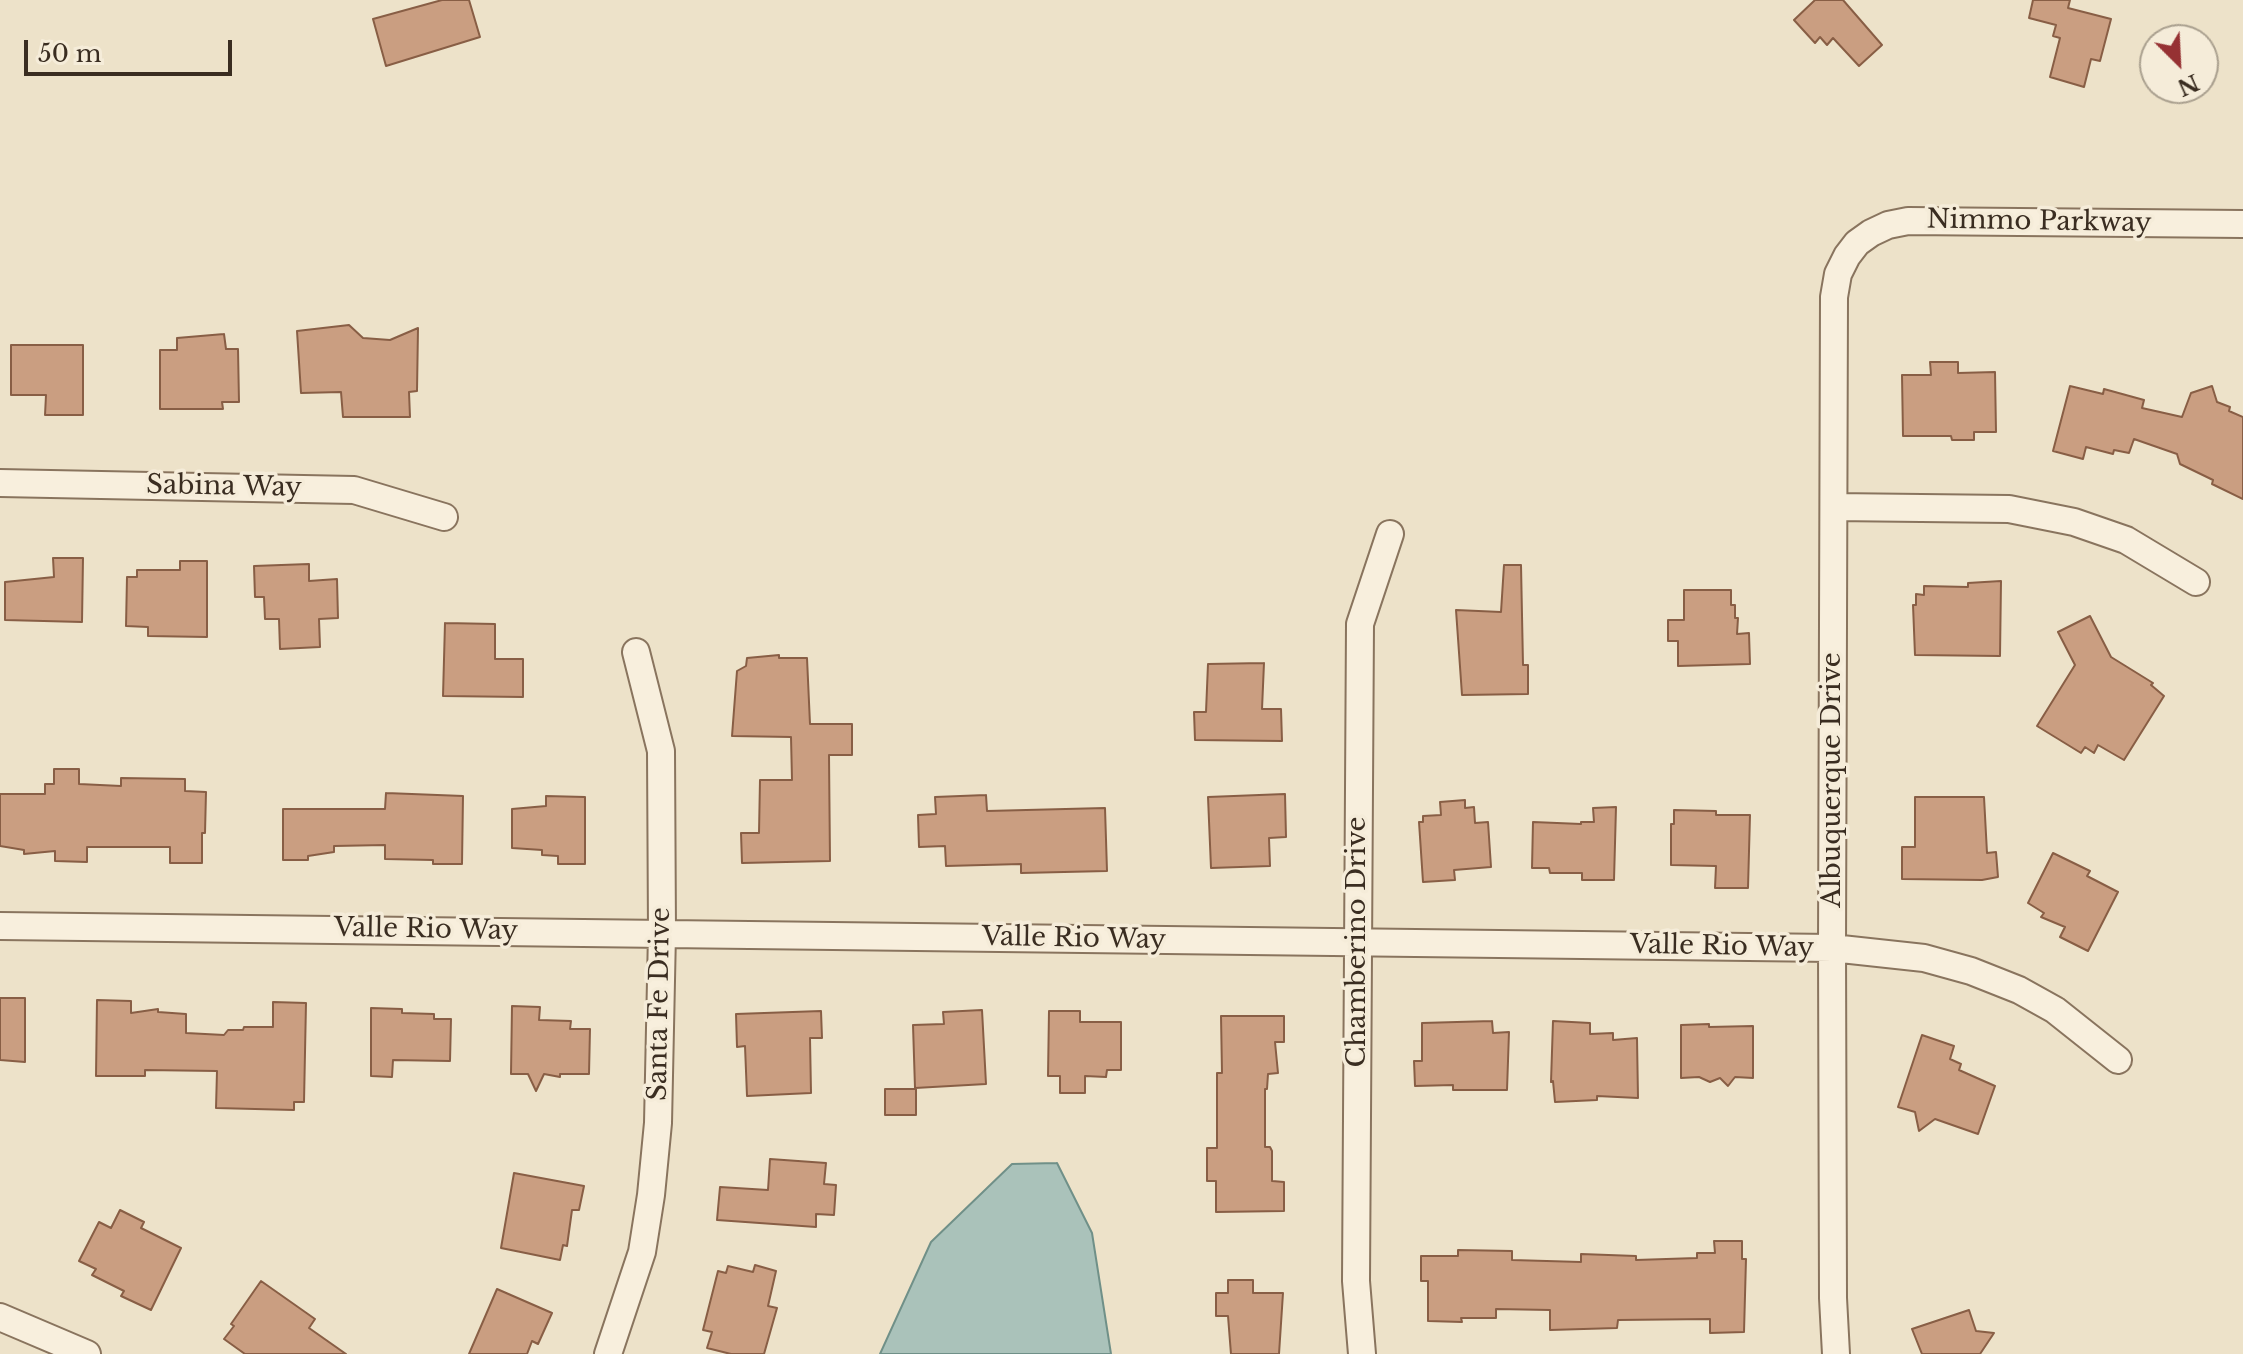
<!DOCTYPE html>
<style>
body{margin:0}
#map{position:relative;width:2243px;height:1354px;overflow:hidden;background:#ede2c9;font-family:"Libre Baskerville",serif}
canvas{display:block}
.north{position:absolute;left:2139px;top:24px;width:80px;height:80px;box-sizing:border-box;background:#f5ecd9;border:2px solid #aaa08f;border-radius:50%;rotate:156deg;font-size:22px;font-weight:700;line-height:32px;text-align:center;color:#3a2d21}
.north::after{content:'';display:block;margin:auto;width:28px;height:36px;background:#963133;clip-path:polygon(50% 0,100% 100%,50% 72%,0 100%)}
.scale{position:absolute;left:24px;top:40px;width:208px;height:36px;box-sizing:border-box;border:4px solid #3a2d21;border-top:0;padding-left:10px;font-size:24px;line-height:28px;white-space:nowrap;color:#3a2d21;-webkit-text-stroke:6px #f5ecd9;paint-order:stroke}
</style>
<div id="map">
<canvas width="2243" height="1354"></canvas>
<div class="north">N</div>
<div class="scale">50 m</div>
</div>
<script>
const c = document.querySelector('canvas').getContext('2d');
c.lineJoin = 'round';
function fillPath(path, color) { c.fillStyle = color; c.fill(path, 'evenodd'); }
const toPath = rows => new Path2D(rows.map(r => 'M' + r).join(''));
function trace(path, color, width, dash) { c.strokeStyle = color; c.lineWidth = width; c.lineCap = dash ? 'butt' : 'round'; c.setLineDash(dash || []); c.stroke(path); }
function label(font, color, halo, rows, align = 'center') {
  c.font = font + ' "Libre Baskerville",serif'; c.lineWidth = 7; c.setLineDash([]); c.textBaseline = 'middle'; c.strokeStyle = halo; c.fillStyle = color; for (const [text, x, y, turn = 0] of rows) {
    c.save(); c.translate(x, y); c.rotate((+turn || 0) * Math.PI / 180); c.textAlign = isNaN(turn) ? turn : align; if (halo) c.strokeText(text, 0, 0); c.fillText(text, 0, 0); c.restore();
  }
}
const water = toPath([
 [1057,1163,1092,1233,1111,1354,880,1354,931,1242,1012,1164,1057,1163]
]);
fillPath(water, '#aac2ba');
trace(water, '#709088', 2);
const building = toPath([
 [442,0,469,0,480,37,386,66,373,19,442,0],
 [1815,0,1843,0,1882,45,1859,66,1833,38,1827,45,1820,37,1815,43,1794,20,1815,0],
 [2033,0,2070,0,2068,8,2111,19,2100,61,2091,59,2084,87,2050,77,2060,38,2053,36,2056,25,2029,18,2033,0],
 [349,325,363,338,390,340,418,328,417,391,409,392,410,417,343,417,341,392,301,393,297,331,349,325],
 [224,334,226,349,238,349,239,402,222,402,223,409,160,409,160,350,177,350,177,338,224,334],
 [11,345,83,345,83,415,45,415,46,395,11,395,11,345],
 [1930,362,1958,362,1958,373,1995,372,1996,432,1974,432,1974,440,1952,440,1951,436,1903,436,1902,375,1931,375,1930,362],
 [2070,386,2103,394,2104,389,2144,400,2142,408,2182,417,2191,393,2212,386,2217,402,2230,407,2229,411,2243,417,2243,499,2212,484,2213,480,2180,464,2177,454,2134,439,2129,453,2114,450,2113,454,2086,447,2083,459,2053,451,2070,386],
 [53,558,83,558,82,622,5,620,5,582,54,577,53,558],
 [180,561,207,561,207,637,148,636,148,627,126,626,127,577,137,577,137,570,180,570,180,561],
 [309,564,309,581,337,579,338,618,319,619,320,647,280,649,279,619,265,619,264,597,255,597,254,566,309,564],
 [1504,565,1521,565,1523,665,1528,665,1528,694,1462,695,1456,610,1501,612,1504,565],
 [2001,581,2000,656,1915,655,1913,605,1916,605,1916,594,1924,595,1924,586,1968,587,1968,583,2001,581],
 [1684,590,1731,590,1731,605,1735,605,1735,618,1738,618,1737,634,1749,633,1750,664,1678,666,1678,641,1668,641,1668,620,1684,620,1684,590],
 [2090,616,2111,657,2153,683,2151,685,2164,696,2124,760,2098,745,2094,753,2085,747,2081,753,2037,726,2075,665,2058,632,2090,616],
 [445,623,495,624,495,659,523,659,523,697,443,696,445,623],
 [779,655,779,658,807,658,810,724,852,724,852,755,829,755,830,861,742,863,741,833,759,833,760,780,792,780,791,737,732,736,737,671,746,666,747,658,779,655],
 [1264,663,1262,709,1281,709,1282,741,1195,740,1194,712,1206,712,1208,664,1264,663],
 [54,769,79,769,79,784,121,786,121,778,185,779,185,791,206,792,205,833,202,833,202,863,170,863,170,847,87,847,87,862,55,861,55,851,24,854,24,850,0,846,0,794,45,794,45,784,54,784,54,769],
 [386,793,463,796,462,864,433,864,433,860,385,859,385,845,334,846,334,852,308,856,308,860,283,860,283,809,385,809,386,793],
 [1285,794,1286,837,1269,838,1270,866,1211,868,1208,797,1285,794],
 [986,795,987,811,1105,808,1107,871,1021,873,1021,864,946,866,945,846,919,847,918,815,936,814,935,797,986,795],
 [546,796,585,797,585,864,558,864,558,856,542,855,542,850,512,848,512,809,546,806,546,796],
 [1915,797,1984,797,1987,853,1996,852,1998,877,1982,880,1902,879,1902,847,1915,847,1915,797],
 [1465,800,1465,808,1474,807,1475,823,1488,822,1491,867,1454,870,1455,880,1423,882,1419,822,1423,822,1423,816,1441,815,1440,802,1465,800],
 [1616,807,1614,880,1582,880,1582,873,1550,873,1549,868,1532,868,1533,822,1581,824,1581,822,1594,822,1593,808,1616,807],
 [1674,810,1716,811,1716,815,1750,815,1748,888,1715,888,1716,866,1671,865,1671,824,1674,824,1674,810],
 [2053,853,2090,871,2087,876,2118,892,2088,951,2060,937,2065,927,2041,917,2044,913,2028,903,2053,853],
 [0,998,25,998,25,1062,0,1060,0,998],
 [97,1000,131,1001,131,1013,158,1009,158,1012,186,1014,186,1033,224,1035,228,1030,243,1030,244,1027,273,1027,273,1002,306,1003,304,1102,294,1102,294,1110,216,1108,217,1071,145,1070,145,1076,96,1076,97,1000],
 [512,1006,540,1007,539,1020,571,1021,570,1029,590,1029,589,1074,560,1074,560,1077,544,1074,536,1091,528,1074,511,1074,512,1006],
 [371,1008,402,1009,402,1013,434,1014,434,1019,451,1019,450,1061,393,1060,392,1077,371,1076,371,1008],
 [982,1010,986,1084,915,1088,913,1025,944,1024,943,1012,982,1010],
 [821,1011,822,1038,810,1038,811,1093,747,1096,745,1046,737,1047,736,1014,821,1011],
 [1049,1011,1080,1011,1080,1022,1121,1022,1121,1070,1107,1070,1106,1077,1085,1076,1085,1093,1060,1093,1060,1076,1048,1076,1049,1011],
 [1221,1016,1284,1016,1284,1042,1275,1042,1278,1073,1268,1074,1267,1089,1265,1089,1265,1147,1270,1147,1272,1151,1272,1181,1284,1182,1284,1211,1216,1212,1216,1181,1207,1181,1207,1148,1217,1148,1217,1073,1222,1073,1221,1016],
 [1492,1021,1493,1033,1509,1032,1507,1090,1453,1090,1453,1085,1415,1086,1414,1061,1422,1061,1422,1023,1492,1021],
 [1553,1021,1590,1023,1590,1034,1613,1033,1613,1040,1637,1038,1638,1098,1597,1096,1597,1100,1555,1102,1553,1081,1551,1082,1553,1021],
 [1709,1024,1709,1027,1753,1026,1753,1078,1735,1077,1728,1086,1720,1078,1710,1082,1699,1077,1681,1078,1681,1025,1709,1024],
 [1922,1035,1954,1046,1950,1059,1961,1064,1959,1070,1995,1086,1978,1134,1935,1119,1919,1131,1915,1112,1898,1107,1922,1035],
 [885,1089,916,1089,916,1115,885,1115,885,1089],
 [770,1159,826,1163,824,1184,836,1185,834,1215,816,1214,816,1227,717,1220,720,1187,768,1190,770,1159],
 [514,1173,584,1186,579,1210,572,1210,567,1246,563,1245,560,1260,501,1248,514,1173],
 [120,1210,144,1222,141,1228,181,1248,151,1310,121,1296,124,1291,92,1275,96,1269,79,1261,99,1222,111,1228,120,1210],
 [1714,1241,1742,1241,1742,1259,1746,1259,1744,1332,1710,1333,1710,1319,1618,1320,1617,1328,1550,1330,1550,1310,1496,1309,1496,1318,1461,1318,1462,1322,1428,1321,1428,1281,1421,1281,1421,1256,1458,1256,1458,1250,1512,1251,1512,1260,1581,1262,1581,1254,1636,1256,1636,1260,1697,1258,1697,1253,1715,1253,1714,1241],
 [755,1265,776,1271,768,1306,777,1308,764,1354,731,1354,707,1348,712,1332,703,1330,718,1271,726,1273,728,1266,753,1272,755,1265],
 [1228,1280,1253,1280,1253,1293,1283,1293,1279,1354,1231,1354,1228,1316,1216,1316,1216,1293,1228,1293,1228,1280],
 [261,1281,315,1319,309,1328,346,1354,245,1354,224,1339,234,1326,231,1324,261,1281],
 [497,1289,552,1313,538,1344,532,1341,527,1354,469,1354,497,1289],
 [1969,1310,1976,1331,1994,1333,1980,1354,1922,1354,1912,1329,1969,1310]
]);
fillPath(building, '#ca9e81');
trace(building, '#885e45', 2);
const minor = toPath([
 [0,483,354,490,444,517],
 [1834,507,2009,509,2074,522,2126,540,2196,582],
 [0,926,1832,948,1924,958,1971,971,2019,990,2055,1010,2118,1060],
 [0,1317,87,1354],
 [608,1354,642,1252,651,1195,658,1123,662,933,661,751,636,652],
 [1362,1354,1356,1281,1360,624,1390,534],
 [1836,1354,1833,1298,1832,948,1834,297,1838,274,1847,256,1857,243,1871,233,1888,225,1908,221,2243,224]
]);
trace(minor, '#89745e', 30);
trace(minor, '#f8efdd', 26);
label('26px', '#3a2d21', '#f5ecd9', [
 ["Nimmo Parkway",2039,222,1],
 ["Sabina Way",224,487,1],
 ["Albuquerque Drive",1833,780,-90],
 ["Valle Rio Way",426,930,1],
 ["Valle Rio Way",1074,939,1],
 ["Chamberino Drive",1358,942,-90],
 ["Valle Rio Way",1722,947,1],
 ["Santa Fe Drive",660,1004,-89]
]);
</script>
